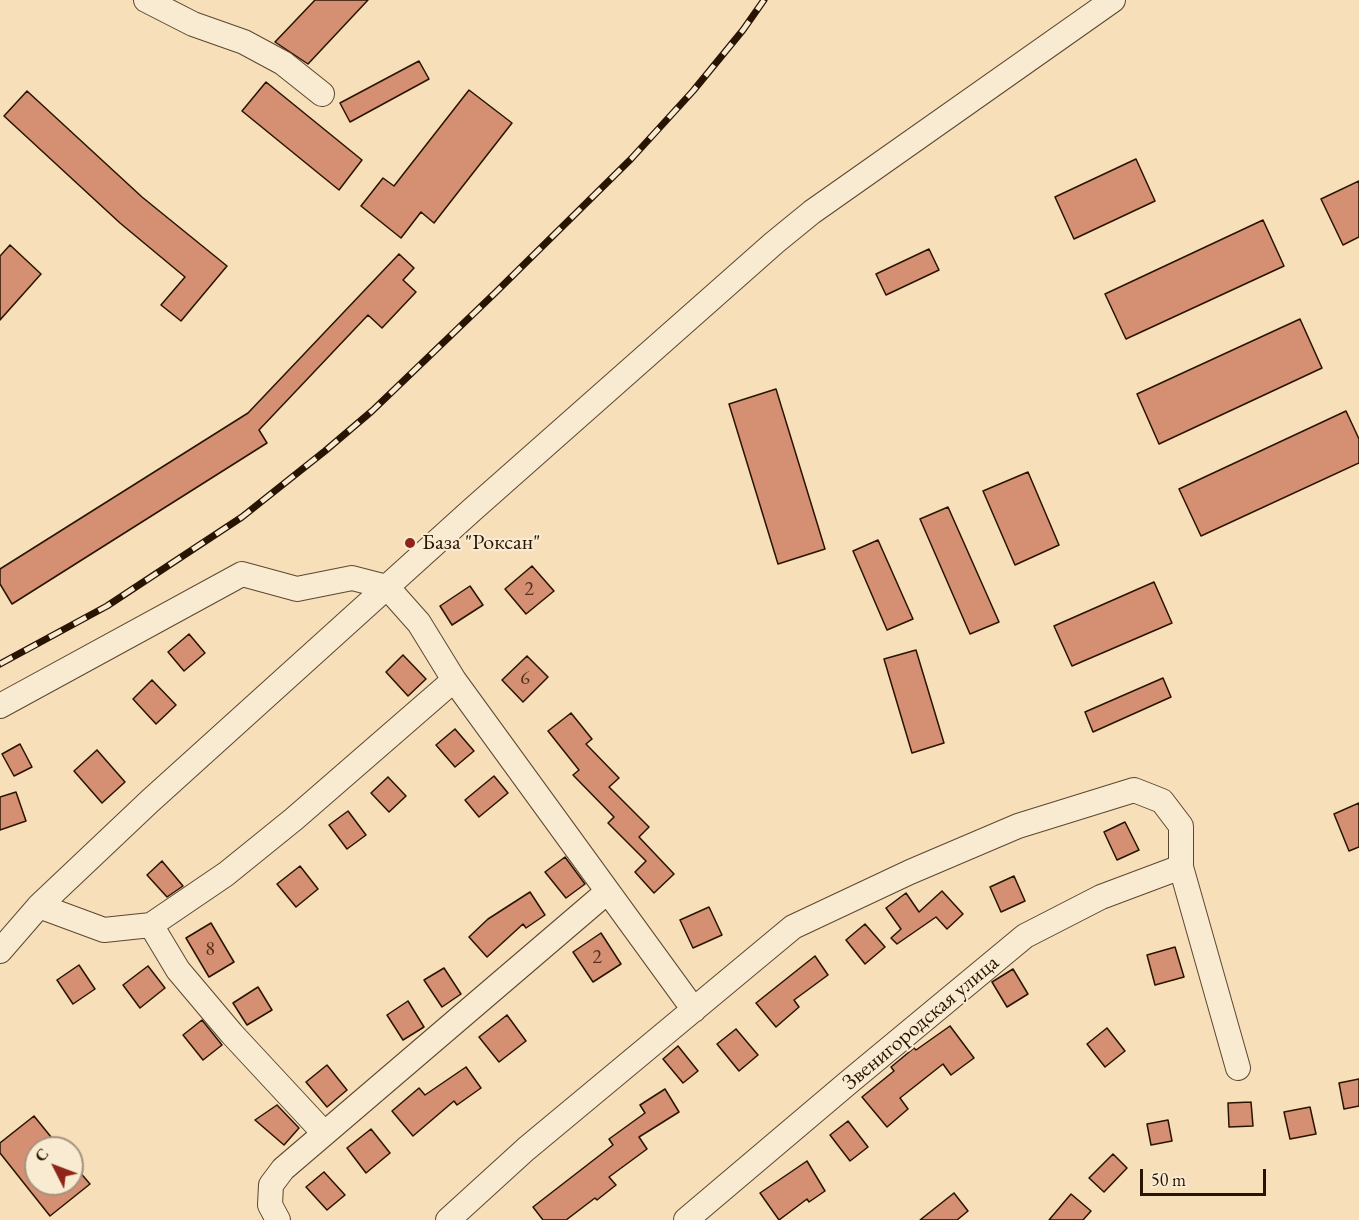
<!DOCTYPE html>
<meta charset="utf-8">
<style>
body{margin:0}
#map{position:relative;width:1359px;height:1220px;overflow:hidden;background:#f6dfb9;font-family:"EB Garamond",serif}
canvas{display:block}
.north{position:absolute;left:24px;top:1136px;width:60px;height:60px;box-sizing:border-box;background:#f9ead2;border:2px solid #a5947e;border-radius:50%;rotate:312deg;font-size:16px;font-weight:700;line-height:24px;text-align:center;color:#281401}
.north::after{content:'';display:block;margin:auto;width:21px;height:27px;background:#8f2418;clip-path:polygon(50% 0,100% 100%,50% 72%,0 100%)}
.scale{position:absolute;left:1140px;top:1169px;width:126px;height:27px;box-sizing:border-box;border:3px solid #281401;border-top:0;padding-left:8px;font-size:18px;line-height:21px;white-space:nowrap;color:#281401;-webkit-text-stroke:4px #f9ead2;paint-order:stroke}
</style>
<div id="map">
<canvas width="1359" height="1220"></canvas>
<div class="north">С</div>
<div class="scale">50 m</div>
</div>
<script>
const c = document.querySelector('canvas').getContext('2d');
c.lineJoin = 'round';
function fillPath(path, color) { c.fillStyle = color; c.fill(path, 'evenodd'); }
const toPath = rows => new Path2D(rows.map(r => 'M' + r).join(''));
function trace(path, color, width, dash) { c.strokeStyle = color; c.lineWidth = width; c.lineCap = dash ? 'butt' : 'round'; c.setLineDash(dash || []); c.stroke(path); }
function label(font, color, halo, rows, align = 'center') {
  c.font = font + ' "EB Garamond",serif'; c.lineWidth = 4.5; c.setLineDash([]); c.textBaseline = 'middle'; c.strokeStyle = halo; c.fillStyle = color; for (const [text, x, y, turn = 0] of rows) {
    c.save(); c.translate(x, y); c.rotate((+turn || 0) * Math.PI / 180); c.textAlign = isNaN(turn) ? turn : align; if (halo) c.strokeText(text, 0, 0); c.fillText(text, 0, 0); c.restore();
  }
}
const building = toPath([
 [315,0,368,0,308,64,275,42,315,0],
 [419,61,429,79,350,122,340,103,419,61],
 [266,82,362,160,339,190,242,111,266,82],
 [469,90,512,123,434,223,421,212,401,238,361,206,383,178,394,186,469,90],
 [27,91,142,197,227,266,181,321,161,305,185,277,120,223,4,116,27,91],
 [1136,159,1155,201,1074,239,1055,197,1136,159],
 [1359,181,1359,237,1343,245,1321,199,1359,181],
 [1263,220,1284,266,1126,339,1105,294,1263,220],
 [10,245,41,274,0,320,0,256,10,245],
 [929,249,939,270,886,295,876,274,929,249],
 [399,254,414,268,403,280,416,292,382,328,368,315,259,430,267,443,12,604,0,584,0,569,248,413,399,254],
 [1300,319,1322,368,1159,444,1137,394,1300,319],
 [776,389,825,549,778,564,729,404,776,389],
 [1346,411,1359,439,1359,463,1201,536,1179,489,1346,411],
 [1028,472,1059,545,1015,565,983,491,1028,472],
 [948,507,999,622,970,634,920,519,948,507],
 [878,540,913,619,887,630,853,551,878,540],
 [532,566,554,591,526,614,505,589,532,566],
 [1154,582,1172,623,1072,666,1054,626,1154,582],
 [470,586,483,605,452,625,440,606,470,586],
 [189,634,205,653,184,671,168,652,189,634],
 [916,650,944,743,912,753,884,659,916,650],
 [403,655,426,679,408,696,386,672,403,655],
 [527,656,548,677,523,702,502,680,527,656],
 [1163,678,1171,697,1093,732,1085,712,1163,678],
 [152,680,176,705,156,724,133,699,152,680],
 [571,713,592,739,586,744,619,778,609,787,649,827,639,837,674,874,654,893,635,872,646,861,608,823,614,817,573,775,579,770,548,731,571,713],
 [455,729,474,751,455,767,436,745,455,729],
 [20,744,32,767,14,776,2,754,20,744],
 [97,750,125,782,102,803,74,771,97,750],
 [494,776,508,793,479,817,465,800,494,776],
 [388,777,406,796,389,812,371,793,388,777],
 [16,792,26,821,0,830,0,797,16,792],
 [1359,803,1359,847,1349,851,1334,814,1359,803],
 [348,811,366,835,347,849,329,825,348,811],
 [1125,822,1139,850,1117,860,1104,832,1125,822],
 [565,857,585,884,566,898,545,872,565,857],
 [162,861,183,886,167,897,147,875,162,861],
 [300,866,318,889,296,907,277,884,300,866],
 [1014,876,1025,901,1001,912,990,887,1014,876],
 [942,891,963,914,947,929,936,917,897,944,891,938,901,929,886,908,906,893,919,912,942,891],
 [530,892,545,915,526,928,523,924,487,957,469,937,488,919,530,892],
 [709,907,722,935,693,948,680,920,709,907],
 [211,923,234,962,209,977,186,938,211,923],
 [865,924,885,947,865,964,846,940,865,924],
 [601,933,621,964,593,982,573,952,601,933],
 [1175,947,1184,977,1155,985,1147,955,1175,947],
 [815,956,828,975,794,1000,799,1007,776,1027,756,1003,815,956],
 [79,965,95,989,73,1004,57,980,79,965],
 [148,966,165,988,140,1008,123,985,148,966],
 [444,968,461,994,442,1007,424,980,444,968],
 [1013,969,1028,994,1007,1007,992,982,1013,969],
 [258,987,272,1010,247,1025,233,1003,258,987],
 [408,1001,424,1027,403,1040,387,1015,408,1001],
 [507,1015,526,1041,499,1062,479,1037,507,1015],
 [202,1020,222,1045,203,1060,183,1035,202,1020],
 [950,1026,974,1058,951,1075,943,1064,900,1098,908,1109,887,1127,862,1097,894,1071,891,1067,914,1048,916,1050,950,1026],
 [1107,1028,1125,1051,1105,1067,1087,1044,1107,1028],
 [736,1029,758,1055,739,1071,717,1044,736,1029],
 [678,1046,698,1071,683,1083,663,1059,678,1046],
 [327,1065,347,1090,327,1107,306,1082,327,1065],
 [466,1067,481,1088,457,1105,454,1101,413,1136,392,1111,419,1088,425,1095,466,1067],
 [1359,1079,1359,1106,1344,1109,1339,1083,1359,1079],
 [665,1089,679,1112,639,1137,647,1149,609,1177,616,1185,597,1200,595,1198,566,1220,543,1220,533,1207,613,1145,609,1139,645,1113,640,1105,665,1089],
 [1251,1102,1253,1126,1229,1127,1228,1103,1251,1102],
 [277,1105,299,1128,284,1145,255,1120,277,1105],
 [1310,1107,1316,1134,1290,1139,1284,1112,1310,1107],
 [34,1116,60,1148,36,1148,36,1184,72,1184,72,1163,90,1184,50,1216,0,1153,0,1143,34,1116],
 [1168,1120,1172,1141,1151,1145,1147,1124,1168,1120],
 [848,1121,868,1147,850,1161,830,1135,848,1121],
 [371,1129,390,1153,366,1173,347,1148,371,1129],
 [1113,1154,1127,1168,1104,1192,1089,1178,1113,1154],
 [807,1161,825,1191,809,1202,807,1199,779,1220,760,1193,807,1161],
 [324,1172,345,1195,327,1210,306,1187,324,1172],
 [954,1193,968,1211,957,1220,920,1220,954,1193],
 [1071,1194,1091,1211,1083,1220,1049,1220,1071,1194]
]);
fillPath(building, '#d58f73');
trace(building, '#281401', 1.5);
const minor = toPath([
 [146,0,193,24,244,42,283,63,322,94],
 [0,706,242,574,297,589,352,578,387,587,419,623,454,680,694,1010],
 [39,906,104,930,151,925,226,874,294,819,454,680],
 [151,925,178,970,232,1034,324,1133],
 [0,951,39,906,150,801,472,510,774,243,812,212,1113,0],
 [278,1220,270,1205,271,1185,283,1169,607,892],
 [448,1220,526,1149,793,927,910,872,1018,826,1134,790,1162,801,1181,826,1181,867,1238,1068],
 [686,1220,849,1082,1025,936,1101,897,1181,867]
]);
trace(minor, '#5c472f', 26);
trace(minor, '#f9ead2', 24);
const rail = toPath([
 [0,664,107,606,242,517,325,451,372,411,495,293,631,159,693,91,743,30,764,0]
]);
trace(rail, '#281401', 7);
trace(rail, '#f9ead2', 4.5, [14]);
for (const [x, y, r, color] of [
 [410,543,6,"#8f2418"]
]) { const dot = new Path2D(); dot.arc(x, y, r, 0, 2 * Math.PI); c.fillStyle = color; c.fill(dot); trace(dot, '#f9ead2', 2); }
label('20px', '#53331e', null, [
 ["2",529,590],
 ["6",525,679],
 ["8",210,950],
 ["2",597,958]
]);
label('22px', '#281401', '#f9ead2', [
 ["База \"Роксан\"",422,543]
], 'left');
label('22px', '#281401', '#f9ead2', [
 ["Звенигородская улица",921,1023,-40]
]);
</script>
